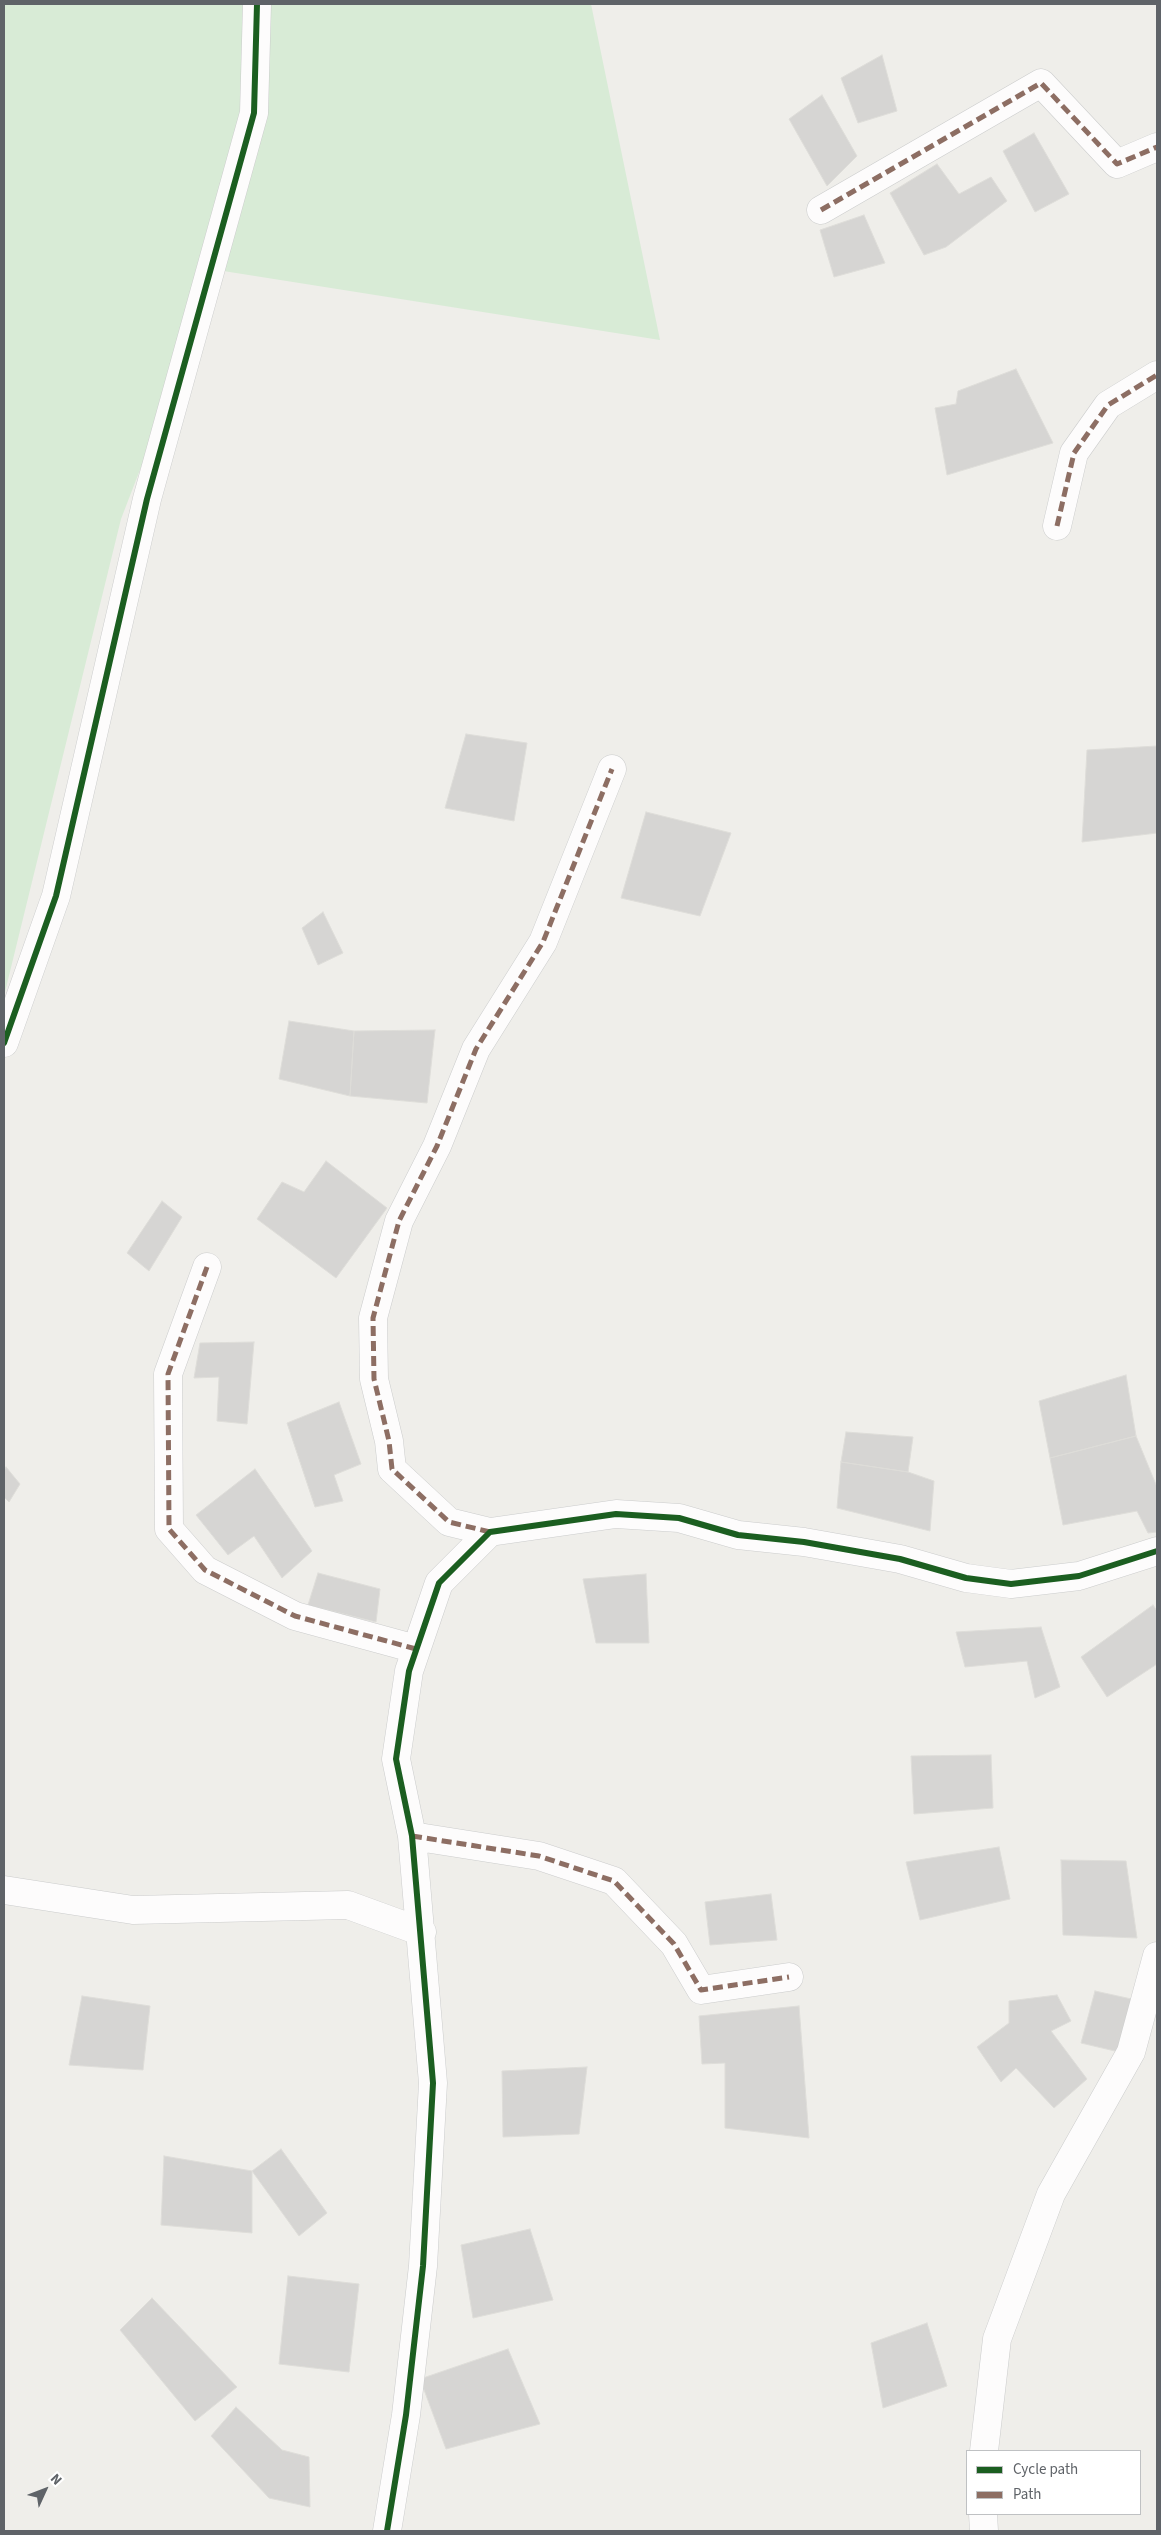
<!DOCTYPE html>
<style>
body{margin:0}
#map{position:relative;width:1161px;height:2535px;overflow:hidden;background:#efeeea;font-family:"Source Sans 3",sans-serif}
canvas{display:block}
.frame{position:absolute;inset:0;border:5px solid #5f6368;pointer-events:none}
.legend{position:absolute;left:966px;top:2450px;width:175px;height:65px;box-sizing:border-box;background:#fff;border:1px solid #bfc1c3;margin:0;padding:6px 9px;list-style:none;font-size:15px;color:#5f6368}
.legend li{display:flex;align-items:center;gap:10px;height:25px}
.legend b{width:25px;border:1px solid #bfc1c3}
.north{position:absolute;left:20px;top:2465px;width:50px;height:50px;-webkit-text-stroke:4px #fff;paint-order:stroke;rotate:47deg;font-size:14px;font-weight:700;line-height:20px;text-align:center;color:#5f6368}
.north::after{content:'';display:block;margin:auto;width:18px;height:22px;background:#5f6368;clip-path:polygon(50% 0,100% 100%,50% 72%,0 100%)}
</style>
<div id="map">
<canvas width="1161" height="2535"></canvas>
<div class="frame"></div>
<ul class="legend">
<li><b style="height:6px;background:#1b5e20"></b>Cycle path</li>
<li><b style="height:6px;background:#8d6e63"></b>Path</li>
</ul>
<div class="north">N</div>
</div>
<script>
const c = document.querySelector('canvas').getContext('2d');
c.lineJoin = 'round';
function fillPath(path, color) { c.fillStyle = color; c.fill(path, 'evenodd'); }
const toPath = rows => new Path2D(rows.map(r => 'M' + r).join(''));
function trace(path, color, width, dash) { c.strokeStyle = color; c.lineWidth = width; c.lineCap = dash ? 'butt' : 'round'; c.setLineDash(dash || []); c.stroke(path); }
fillPath(toPath([
 [4,4,591,4,660,340,217,270,121,519,4,996]
]), '#d8ebd6');
const building = toPath([
 [882,55,897,111,858,123,841,78,882,55],
 [822,95,857,156,827,186,789,119,822,95],
 [1034,133,1069,194,1035,212,1003,151,1034,133],
 [937,164,959,194,991,177,1007,201,946,247,924,255,890,193,937,164],
 [864,215,885,263,834,277,820,230,864,215],
 [1016,369,1053,443,947,475,935,408,956,404,958,391,1016,369],
 [466,734,527,743,514,821,445,808,466,734],
 [1157,746,1157,833,1082,842,1087,750,1157,746],
 [646,812,731,833,700,916,621,898,646,812],
 [323,912,343,953,318,965,302,928,323,912],
 [289,1021,354,1031,350,1096,279,1079,289,1021],
 [435,1030,427,1103,350,1096,354,1031,435,1030],
 [326,1161,387,1208,336,1278,257,1219,282,1182,304,1192,326,1161],
 [162,1201,182,1217,149,1271,127,1253,162,1201],
 [254,1342,247,1424,217,1421,219,1377,194,1378,200,1343,254,1342],
 [1126,1375,1136,1436,1050,1458,1039,1401,1126,1375],
 [339,1402,361,1464,334,1475,343,1501,315,1507,287,1423,339,1402],
 [846,1432,913,1437,908,1472,841,1462,846,1432],
 [1136,1436,1157,1487,1157,1532,1148,1533,1137,1511,1063,1525,1050,1458,1136,1436],
 [841,1462,908,1472,934,1481,930,1531,837,1508,841,1462],
 [6,1467,20,1484,9,1502,4,1497,4,1470,6,1467],
 [255,1469,312,1551,282,1578,254,1536,228,1555,196,1515,255,1469],
 [318,1573,380,1589,376,1622,308,1605,318,1573],
 [646,1574,649,1643,596,1643,583,1579,646,1574],
 [1153,1605,1157,1611,1157,1664,1107,1697,1081,1657,1153,1605],
 [1041,1627,1060,1687,1035,1698,1027,1661,965,1667,956,1632,1041,1627],
 [991,1755,993,1808,914,1814,911,1756,991,1755],
 [999,1847,1010,1899,920,1920,906,1862,999,1847],
 [1061,1860,1126,1861,1137,1938,1063,1935,1061,1860],
 [771,1894,777,1940,710,1945,705,1902,771,1894],
 [1095,1991,1136,2000,1119,2052,1081,2043,1095,1991],
 [1057,1995,1071,2021,1051,2031,1087,2079,1054,2108,1016,2068,1001,2082,977,2047,1009,2023,1009,2001,1057,1995],
 [82,1996,150,2006,143,2070,69,2065,82,1996],
 [799,2006,809,2138,725,2128,725,2063,702,2064,699,2016,799,2006],
 [587,2067,579,2134,503,2137,502,2071,587,2067],
 [281,2149,327,2213,299,2236,252,2171,281,2149],
 [164,2156,252,2171,252,2233,161,2225,164,2156],
 [530,2229,553,2300,473,2318,461,2245,530,2229],
 [288,2276,359,2284,349,2372,279,2364,288,2276],
 [152,2298,237,2387,195,2421,120,2330,152,2298],
 [927,2323,947,2386,883,2408,871,2343,927,2323],
 [508,2349,540,2424,446,2449,420,2379,508,2349],
 [236,2407,282,2450,309,2457,310,2507,269,2498,211,2436,236,2407]
]);
fillPath(building, '#d6d5d3');
trace(building, '#deddd9', 1);
const minor = toPath([
 [821,210,1041,83,1117,164,1157,147],
 [1057,526,1074,453,1108,405,1157,375],
 [4,1043,56,896,147,499,254,113,257,4],
 [207,1267,168,1374,169,1529,205,1570,295,1616,416,1649],
 [490,1532,449,1522,392,1469,389,1441,374,1379,373,1318,399,1221,437,1146,476,1049,543,942,612,769],
 [412,1836,539,1856,614,1881,674,1944,701,1990,789,1977],
 [4,1890,133,1910,348,1905,422,1932],
 [984,2451,997,2339,1051,2194,1131,2052,1157,1956],
 [983,2514,984,2531],
 [387,2531,406,2415,423,2266,433,2083,412,1836,396,1759,409,1671,439,1583,490,1532,616,1514,679,1518,738,1535,804,1542,900,1559,966,1578,1011,1584,1079,1576,1157,1551]
]);
trace(minor, '#cbcccc', 29);
trace(minor, '#fdfcfc', 28);
trace(toPath([
 [821,210,1041,83,1117,164,1157,147],
 [1057,526,1074,453,1108,405,1157,375],
 [207,1267,168,1374,169,1529,205,1570,295,1616,416,1649],
 [490,1532,449,1522,392,1469,389,1441,374,1379,373,1318,399,1221,437,1146,476,1049,543,942,612,769],
 [412,1836,539,1856,614,1881,674,1944,701,1990,789,1977]
]), '#8d6e63', 5, [10, 5]);
trace(toPath([
 [4,1043,56,896,147,499,254,113,257,4],
 [387,2531,406,2415,423,2266,433,2083,412,1836,396,1759,409,1671,439,1583,490,1532,616,1514,679,1518,738,1535,804,1542,900,1559,966,1578,1011,1584,1079,1576,1157,1551]
]), '#1b5e20', 6);
</script>
